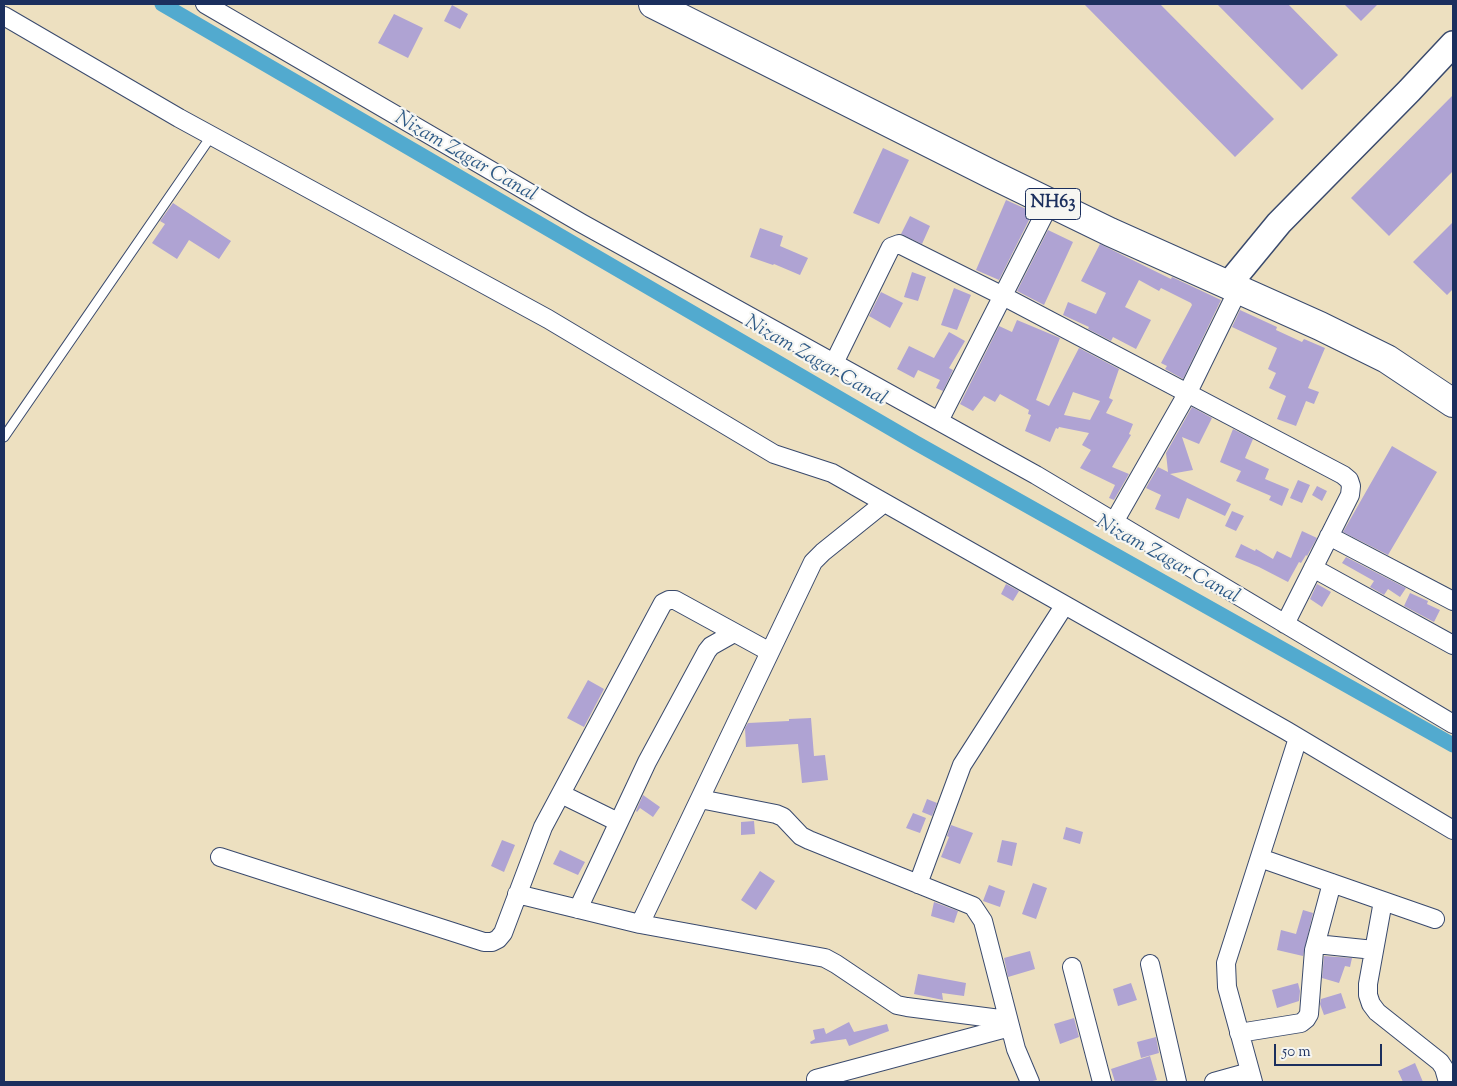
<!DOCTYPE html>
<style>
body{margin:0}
#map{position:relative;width:1457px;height:1086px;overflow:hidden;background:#ede0c0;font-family:"Sorts Mill Goudy",serif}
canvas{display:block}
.frame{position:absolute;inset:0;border:5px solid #1b2f5e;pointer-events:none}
.scale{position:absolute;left:1274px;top:1044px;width:108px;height:22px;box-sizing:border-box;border:2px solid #1b2f5e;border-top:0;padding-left:6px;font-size:15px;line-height:18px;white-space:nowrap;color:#1b2f5e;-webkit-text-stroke:4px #f6f6f2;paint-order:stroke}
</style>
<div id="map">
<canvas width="1457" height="1086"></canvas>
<div class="frame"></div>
<div class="scale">50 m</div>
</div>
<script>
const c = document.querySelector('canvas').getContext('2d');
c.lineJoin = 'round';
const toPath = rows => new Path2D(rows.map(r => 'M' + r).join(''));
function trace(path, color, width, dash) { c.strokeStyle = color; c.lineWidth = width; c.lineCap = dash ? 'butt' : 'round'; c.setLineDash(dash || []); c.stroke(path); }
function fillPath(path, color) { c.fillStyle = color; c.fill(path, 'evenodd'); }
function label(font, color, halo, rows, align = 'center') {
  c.font = font + ' "Sorts Mill Goudy",serif'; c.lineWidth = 4.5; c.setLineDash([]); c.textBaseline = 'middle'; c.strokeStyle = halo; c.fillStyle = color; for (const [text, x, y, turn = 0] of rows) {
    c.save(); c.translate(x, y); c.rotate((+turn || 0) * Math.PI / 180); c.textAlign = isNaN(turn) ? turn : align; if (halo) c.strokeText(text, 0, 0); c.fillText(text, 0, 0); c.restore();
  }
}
trace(toPath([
 [162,4,916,443,1453,745]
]), '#52aacf', 15);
fillPath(toPath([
 [1084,4,1160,4,1274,119,1235,157],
 [1217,4,1288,4,1338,55,1302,90],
 [1344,4,1378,4,1361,21],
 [452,5,468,14,460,29,444,21],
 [394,14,423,28,408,58,378,43],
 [1453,95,1453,171,1389,236,1351,198],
 [883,148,909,160,879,224,853,213],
 [1006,200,1033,212,999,280,976,270],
 [173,203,231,241,219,259,189,240,177,259,152,243,165,224,160,221],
 [910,216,930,226,922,244,901,234],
 [1453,222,1453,289,1447,295,1413,262],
 [760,228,783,236,780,246,808,258,800,275,774,264,773,265,750,257],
 [1048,230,1073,242,1044,305,1017,291],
 [1100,244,1171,279,1172,277,1221,300,1183,379,1165,369,1167,366,1161,363,1192,305,1191,303,1161,288,1159,291,1139,280,1125,307,1151,320,1136,349,1113,337,1111,341,1088,329,1089,327,1063,315,1068,302,1096,314,1106,293,1081,281],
 [912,272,926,277,918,301,904,297],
 [954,288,971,295,957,330,941,325],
 [881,292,903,303,890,328,869,316],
 [1240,310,1277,327,1276,330,1302,342,1304,339,1325,348,1308,388,1319,392,1314,404,1306,401,1296,426,1277,419,1286,396,1269,388,1276,373,1268,369,1277,348,1232,327],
 [1017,320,1060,338,1036,400,1049,406,1079,348,1119,369,1109,398,1113,400,1106,413,1133,424,1129,434,1131,435,1112,467,1129,474,1114,500,1109,498,1115,485,1080,468,1091,450,1082,445,1089,433,1059,427,1058,429,1056,428,1050,442,1025,431,1031,415,1028,414,1029,410,1000,394,995,402,984,396,973,411,960,404,999,326,1012,332],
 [1073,392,1100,401,1090,420,1064,415],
 [949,332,965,341,949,368,953,370,943,391,936,388,940,380,918,370,914,378,897,369,909,346,934,358],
 [1192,407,1212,418,1199,444,1182,437,1193,470,1170,474,1231,504,1225,516,1187,498,1179,519,1155,509,1161,495,1146,488,1158,467,1168,472,1166,453],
 [1233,429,1253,439,1245,458,1269,469,1265,479,1289,489,1282,506,1269,500,1271,496,1236,481,1241,471,1220,462],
 [1392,446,1437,472,1388,555,1343,532],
 [1298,480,1310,485,1302,503,1290,498],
 [1317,486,1327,491,1322,501,1312,495],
 [1232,511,1244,516,1236,531,1225,526],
 [1302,531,1317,538,1307,556,1306,555,1301,563,1299,562,1288,582,1259,567,1235,557,1241,544,1255,551,1256,549,1273,559,1277,551,1291,558],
 [1346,557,1406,588,1400,597,1388,589,1384,595,1370,587,1374,581,1342,563],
 [1006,584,1019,591,1013,601,1001,594],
 [1317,584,1331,592,1322,607,1310,599],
 [1410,593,1428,601,1427,604,1440,610,1434,622,1404,606],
 [588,680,604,689,584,727,567,718],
 [811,718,814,756,825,755,828,780,802,783,798,744,746,747,745,728,748,723,789,721,789,719],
 [643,795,660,807,653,817,640,808,637,812,636,811],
 [927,799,937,803,932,816,922,812],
 [913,813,926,818,920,833,906,828],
 [754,821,755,834,741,835,741,822],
 [951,825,973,833,960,864,941,857,949,837,947,836],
 [1066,827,1083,832,1080,844,1063,839],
 [502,840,515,845,504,872,491,866],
 [1002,840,1017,843,1012,866,997,862],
 [560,850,585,862,578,875,553,864],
 [760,871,775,881,756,910,741,900],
 [1033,883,1047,888,1036,919,1022,914],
 [989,885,1005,891,1000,907,983,901],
 [934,902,958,911,954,923,931,916],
 [1303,910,1313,913,1303,956,1277,950,1281,930,1296,934],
 [1030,951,1035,969,1008,977,1004,958],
 [1324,956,1352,958,1350,967,1345,966,1339,983,1322,978],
 [918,974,966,983,964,996,942,993,943,1000,914,994],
 [1131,983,1137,1000,1118,1006,1113,989],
 [1298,983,1300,991,1299,1001,1277,1008,1272,990],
 [1341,993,1346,1008,1324,1015,1320,1004,1321,999],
 [1074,1018,1079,1037,1060,1044,1054,1024],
 [849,1022,854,1032,887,1024,889,1031,849,1046,846,1039,811,1044,810,1042,815,1039,813,1030,824,1028,826,1034],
 [1156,1037,1159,1053,1141,1058,1137,1042],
 [1150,1056,1157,1080,1148,1082,1115,1082,1111,1069],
 [1415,1063,1423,1082,1403,1082,1398,1071]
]), '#afa3d3');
const service = toPath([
 [4,437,212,135]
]);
const minor = toPath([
 [205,4,581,223,1036,475,1453,724],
 [4,16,179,118,548,319,774,454,832,473,1287,731,1453,830],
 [834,363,891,247,899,244,1003,296,1343,475,1349,480,1351,486,1350,495,1285,624],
 [939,421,1050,203],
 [1114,522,1187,394,1238,290],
 [1329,536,1453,601],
 [1313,568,1453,645],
 [561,794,618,822],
 [700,799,776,814,783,817,801,836,809,840,973,906,983,921,1016,1049,1030,1082],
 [220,857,484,942,492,942,498,939,503,933,543,827,663,603,669,600,675,600,770,652],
 [1260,858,1435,919],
 [918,884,962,765,1064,606],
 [517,894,640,924,825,958,836,964,897,1005,907,1007,1008,1020],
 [1383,901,1368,984,1368,995,1371,1004,1377,1012,1440,1062,1444,1068,1448,1082],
 [578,909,647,762,707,651,711,646,734,633],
 [640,924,813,562,823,552,884,503],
 [1316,944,1374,950],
 [1150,964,1177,1082],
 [1072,967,1102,1082],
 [1239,1033,1301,1023,1306,1019,1309,1014,1314,950,1332,883],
 [816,1079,1010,1027],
 [1214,1082,1250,1072],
 [1253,1082,1227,987,1226,963,1298,738]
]);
const secondary = toPath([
 [1228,285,1279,223,1409,91,1453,44]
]);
const trunk = toPath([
 [653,4,993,175,1110,232,1320,326,1387,359,1453,403]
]);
trace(service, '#3a4a6d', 11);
trace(minor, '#3a4a6d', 20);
trace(secondary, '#3a4a6d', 28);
trace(trunk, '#3a4a6d', 30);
trace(service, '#fff', 9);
trace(minor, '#fff', 18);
trace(secondary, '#fff', 25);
trace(trunk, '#fff', 28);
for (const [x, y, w] of [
 [1053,204,55]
]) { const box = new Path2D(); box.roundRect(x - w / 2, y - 15.5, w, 31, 4); c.fillStyle = '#f6f6f2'; c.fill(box); trace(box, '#1b2f5e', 1); }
label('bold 18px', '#1b2f5e', null, [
 ["NH63",1053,204]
]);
label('italic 20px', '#2e5a86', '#f6f6f2', [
 ["Nizam Zagar Canal",465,158,30],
 ["Nizam Zagar Canal",815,362,30],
 ["Nizam Zagar Canal",1167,561,29]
]);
</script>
